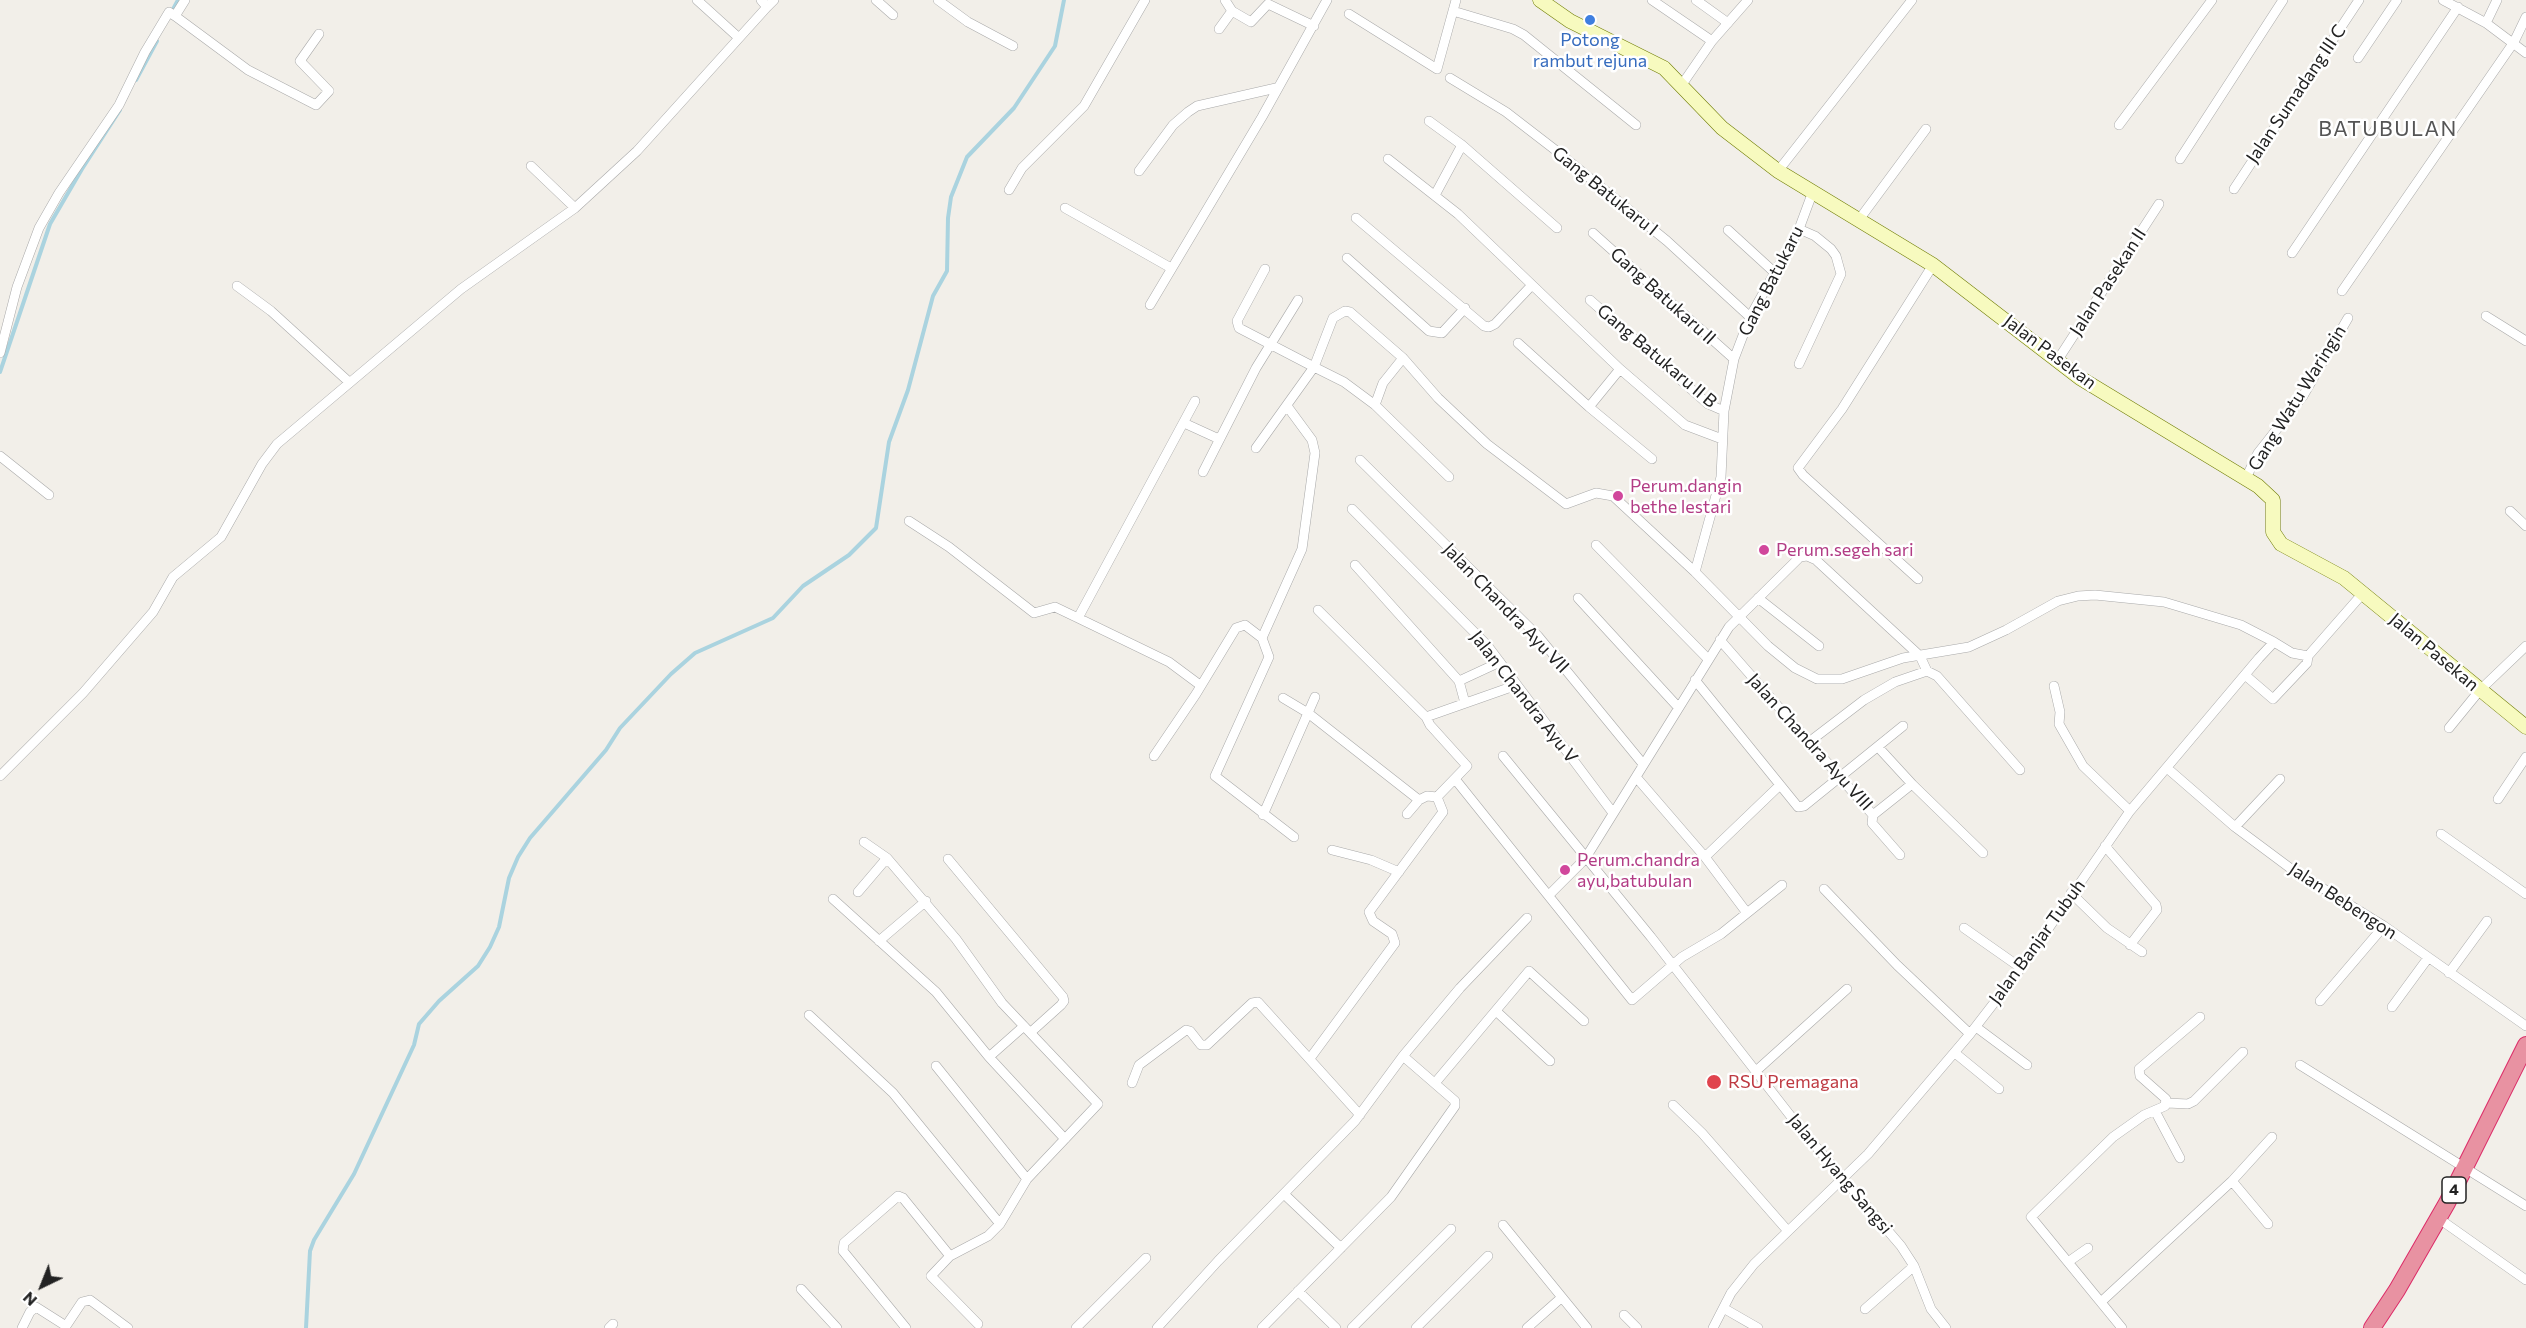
<!DOCTYPE html>
<style>
body{margin:0}
#map{position:relative;width:2526px;height:1328px;overflow:hidden;background:#f2efe9;font-family:Commissioner,sans-serif}
canvas{display:block}
.north{position:absolute;left:12px;top:1256px;width:60px;height:60px;-webkit-text-stroke:4px #fff;paint-order:stroke;rotate:223deg;font-size:16px;font-weight:700;line-height:24px;text-align:center;color:#222}
.north::after{content:'';display:block;margin:auto;width:21px;height:27px;background:#222;clip-path:polygon(50% 0,100% 100%,50% 72%,0 100%)}
</style>
<div id="map">
<canvas width="2526" height="1328"></canvas>
<div class="north">N</div>
</div>
<script>
const c = document.querySelector('canvas').getContext('2d');
c.lineJoin = 'round';
const toPath = rows => new Path2D(rows.map(r => 'M' + r).join(''));
function trace(path, color, width, dash) { c.strokeStyle = color; c.lineWidth = width; c.lineCap = dash ? 'butt' : 'round'; c.setLineDash(dash || []); c.stroke(path); }
function label(font, color, halo, rows, align = 'center') {
  c.font = font + ' Commissioner,sans-serif'; c.lineWidth = 5; c.setLineDash([]); c.textBaseline = 'middle'; c.strokeStyle = halo; c.fillStyle = color; for (const [text, x, y, turn = 0] of rows) {
    c.save(); c.translate(x, y); c.rotate((+turn || 0) * Math.PI / 180); c.textAlign = isNaN(turn) ? turn : align; if (halo) c.strokeText(text, 0, 0); c.fillText(text, 0, 0); c.restore();
  }
}
trace(toPath([
 [171,13,178,0],
 [136,80,157,41],
 [0,372,50,224,82,169,120,110],
 [306,1328,310,1251,314,1240,354,1174,414,1045,419,1024,439,1001,478,966,490,947,499,927,509,878,518,857,530,838,606,750,620,728,671,674,695,653,773,618,803,586,849,555,876,528,889,442,908,390,933,296,947,271,948,218,951,197,967,157,1014,108,1055,46,1064,0]
]), '#aad3df', 4);
const street = toPath([
 [697,0,739,38],
 [761,0,767,7,774,0],
 [876,0,893,15],
 [938,0,968,22,1013,46],
 [1225,0,1232,11],
 [1652,0,1712,41],
 [1696,0,1728,23],
 [2443,0,2486,23,2526,53],
 [1453,11,1513,29,1524,35,1636,125],
 [1349,14,1437,69,1456,0],
 [175,16,248,70,316,105,329,91,300,61,319,34],
 [2486,23,2497,0],
 [1219,29,1232,11,1251,22,1268,4,1314,26],
 [2358,58,2397,0],
 [1450,78,1506,112,1554,149,1667,241,1750,317],
 [1681,86,1712,41,1748,0],
 [1429,121,1462,145],
 [2119,125,2212,0],
 [1388,159,1458,214,1620,369,1685,425,1722,439],
 [2180,159,2283,0],
 [531,166,575,208],
 [1139,171,1173,125,1188,112,1197,106,1276,88],
 [1778,171,1912,0],
 [2234,189,2359,0],
 [1009,190,1022,168,1084,106,1145,0],
 [1435,195,1462,145,1557,228],
 [1065,208,1171,268],
 [1356,218,1484,326,1489,327,1495,324,1532,285],
 [1858,221,1926,129],
 [1728,230,1774,272],
 [1593,233,1734,359],
 [2292,253,2458,7],
 [1347,258,1429,331,1442,333,1465,308],
 [1265,269,1237,321,1239,328,1314,367,1333,318,1345,311,1350,312,1403,358],
 [237,286,271,311,349,382],
 [2342,291,2514,42,2526,17],
 [1590,300,1708,404,1724,411],
 [1150,305,1262,117,1327,0],
 [2486,316,2526,341],
 [1518,343,1589,407],
 [0,353,17,287,39,228,59,193,119,105,145,52,169,12,175,16,185,0],
 [2057,361,2159,204],
 [1799,364,1841,274,1836,256,1831,249,1815,236,1799,229],
 [1620,369,1589,407,1652,459],
 [1195,401,1078,618,1169,662,1200,685],
 [1375,405,1449,477],
 [1184,423,1219,439],
 [1256,448,1314,367,1344,382,1375,405,1383,383,1403,358,1438,398,1487,444,1566,504,1596,493,1613,496,1695,572,1768,646,1795,668,1817,679,1842,679,1903,658,1969,647,2006,630,2058,601,2078,596,2095,595,2164,602,2241,625,2274,642],
 [0,456,49,495],
 [1360,460,1538,636,1643,764],
 [1203,472,1256,368,1298,300],
 [2246,478,2258,453,2303,396,2348,318],
 [1352,509,1487,645,1613,813],
 [2510,511,2526,526],
 [909,521,949,547,1034,613,1055,607,1078,618],
 [1596,545,1708,659],
 [1355,565,1459,681,1465,703],
 [1695,572,1721,477,1724,411,1734,359,1750,317,1799,229,1812,194],
 [1918,579,1803,475,1798,468,1842,409,1933,265],
 [1578,598,1678,707],
 [1758,598,1819,646],
 [1262,638,1302,549,1315,453,1312,440,1287,406],
 [1720,640,1873,815,1912,784,1983,853],
 [2245,675,2273,699,2307,663,2308,656],
 [1695,680,1798,807,1804,806,1903,726],
 [1459,681,1500,662],
 [2054,686,2060,712,2059,724,2083,766,2130,811],
 [1283,698,1308,713,1419,800,1427,796,1437,797],
 [1426,717,1517,685],
 [2449,728,2480,690,2526,646],
 [1809,742,1864,700,1895,682,1927,671,1937,676,2020,770],
 [1878,747,1912,784],
 [1154,756,1196,694,1236,628,1245,625,1262,638,1269,657,1215,776,1294,837],
 [1503,756,1651,937,1800,1128,1901,1246,1914,1266,1931,1309,1946,1328],
 [2167,768,2235,827,2290,868,2384,926,2526,1026],
 [0,776,83,693,153,612,173,577,221,537,262,464,277,444,461,289,575,208,637,151,767,7],
 [1636,777,1705,857,1747,913],
 [1455,779,1632,1000,1682,957,1721,934,1782,885],
 [2498,799,2526,757],
 [1407,814,1419,800],
 [1263,815,1315,697],
 [1873,815,1872,823,1900,855],
 [2235,827,2280,779],
 [2441,834,2526,894],
 [864,842,887,858,956,939,1002,1003,1098,1104,1027,1179,1000,1224,988,1236,950,1256,931,1276,978,1324],
 [2105,846,2156,905,2157,910,2130,945],
 [1332,850,1371,860,1399,872],
 [1705,857,1779,786],
 [948,859,1063,997,1064,1001,1061,1005,1031,1032],
 [1824,889,1897,965,1970,1034],
 [858,892,887,858],
 [2071,893,2107,928,2142,952],
 [1549,895,1585,859,1729,627,1800,557,1807,556,1816,560,1920,656,1927,671],
 [833,899,936,992,989,1057,1024,1026],
 [1964,928,2021,968],
 [879,941,926,901],
 [2449,973,2487,921],
 [2320,1001,2384,926],
 [2392,1007,2428,958],
 [1496,1011,1550,1061],
 [809,1015,893,1093,1000,1224],
 [1976,1027,2027,1065],
 [1955,1053,1999,1089],
 [989,1057,1065,1139],
 [1311,1057,1395,943,1392,934,1373,921,1369,912,1443,812,1437,797,1467,766,1430,725,1426,717,1318,610],
 [2300,1065,2526,1206],
 [936,1066,1027,1179],
 [1756,1071,1847,989],
 [1132,1083,1139,1065,1186,1030,1190,1031,1201,1045,1207,1045,1252,1003,1258,1002,1360,1115],
 [1435,1083,1529,971,1584,1021],
 [2167,1103,2188,1104,2194,1101,2243,1052],
 [1673,1105,1702,1133,1787,1230],
 [2155,1111,2180,1158],
 [2232,1181,2268,1224],
 [1284,1194,1341,1248],
 [2438,1218,2526,1280],
 [1503,1225,1587,1328],
 [2068,1262,2088,1248],
 [801,1289,837,1328],
 [1298,1291,1336,1328],
 [2102,1301,2232,1181,2272,1137],
 [1725,1309,1758,1328],
 [1865,1309,1914,1266],
 [1624,1315,1637,1328],
 [22,1328,30,1312,36,1307,66,1326,82,1302,90,1300,128,1328],
 [609,1328,613,1324],
 [906,1328,843,1251,844,1243,898,1196,903,1198,950,1256],
 [1076,1328,1146,1258],
 [1157,1328,1218,1261,1355,1121,1403,1056,1460,988,1527,918],
 [1262,1328,1391,1197,1455,1106,1455,1101,1403,1056],
 [1352,1328,1451,1229],
 [1416,1328,1488,1256],
 [1527,1328,1561,1298],
 [1713,1328,1731,1293,1754,1264,1868,1154,1970,1034,2021,968,2130,811,2259,658,2274,642,2292,653,2308,656,2364,592],
 [2122,1328,2031,1217,2113,1137,2144,1115,2165,1106,2166,1099,2140,1076,2139,1069,2200,1017]
]);
const secondary = toPath([
 [1540,0,1570,21,1664,68,1722,128,1778,171,1933,265,2080,378,2258,486,2273,500,2273,532,2281,544,2344,578,2526,727]
]);
const highway = toPath([
 [2372,1328,2397,1290,2447,1203,2526,1045]
]);
trace(street, '#a9a9a9', 10);
trace(secondary, '#707d05', 15);
trace(highway, '#dc2a67', 18);
trace(street, '#fff', 9);
trace(secondary, '#f7fabf', 14);
trace(highway, '#e892a2', 16);
for (const [x, y, r, color] of [
 [1590,20,6,"#3f7fe0"],
 [1618,496,6,"#d1479c"],
 [1764,550,6,"#d1479c"],
 [1565,870,6,"#d1479c"],
 [1714,1082,8,"#e0444e"]
]) { const dot = new Path2D(); dot.arc(x, y, r, 0, 2 * Math.PI); c.fillStyle = color; c.fill(dot); trace(dot, '#fff', 2); }
for (const [x, y, w] of [
 [2454,1190,24]
]) { const box = new Path2D(); box.roundRect(x - w / 2, y - 13, w, 26, 4.5); c.fillStyle = '#fff'; c.fill(box); trace(box, '#222', 1.5); }
label('bold 16px', '#222', null, [
 ["4",2454,1190]
]);
label('18px', '#366cbe', '#fff', [
 ["Potong",1590,40],
 ["rambut rejuna",1590,61]
]);
label('18px', '#222', '#fff', [
 ["Jalan Sumadang III C",2296,94,-56],
 ["Gang Batukaru I",1605,191,39],
 ["Gang Batukaru",1771,281,-63],
 ["Jalan Pasekan II",2108,282,-57],
 ["Gang Batukaru II",1663,296,42],
 ["Jalan Pasekan",2050,352,37],
 ["Gang Batukaru II B",1657,356,40],
 ["Gang Watu Waringin",2297,398,-58],
 ["Jalan Chandra Ayu VII",1506,608,46],
 ["Jalan Pasekan",2434,652,40],
 ["Jalan Chandra Ayu V",1524,697,52],
 ["Jalan Chandra Ayu VIII",1810,742,48],
 ["Jalan Bebengon",2343,901,33],
 ["Jalan Banjar Tubuh",2037,942,-54],
 ["Jalan Hyang Sangsi",1840,1174,50]
]);
label('18px', '#b23c85', '#fff', [
 ["Perum.dangin",1630,486],
 ["bethe lestari",1630,507],
 ["Perum.segeh sari",1776,550],
 ["Perum.chandra",1577,860],
 ["ayu,batubulan",1577,881]
], 'left');
label('18px', '#be3a42', '#fff', [
 ["RSU Premagana",1728,1082]
], 'left');
c.letterSpacing = '1.5px';
label('21px', '#555', '#fff', [
 ["BATUBULAN",2388,129]
]);
c.letterSpacing = '0px';
</script>
